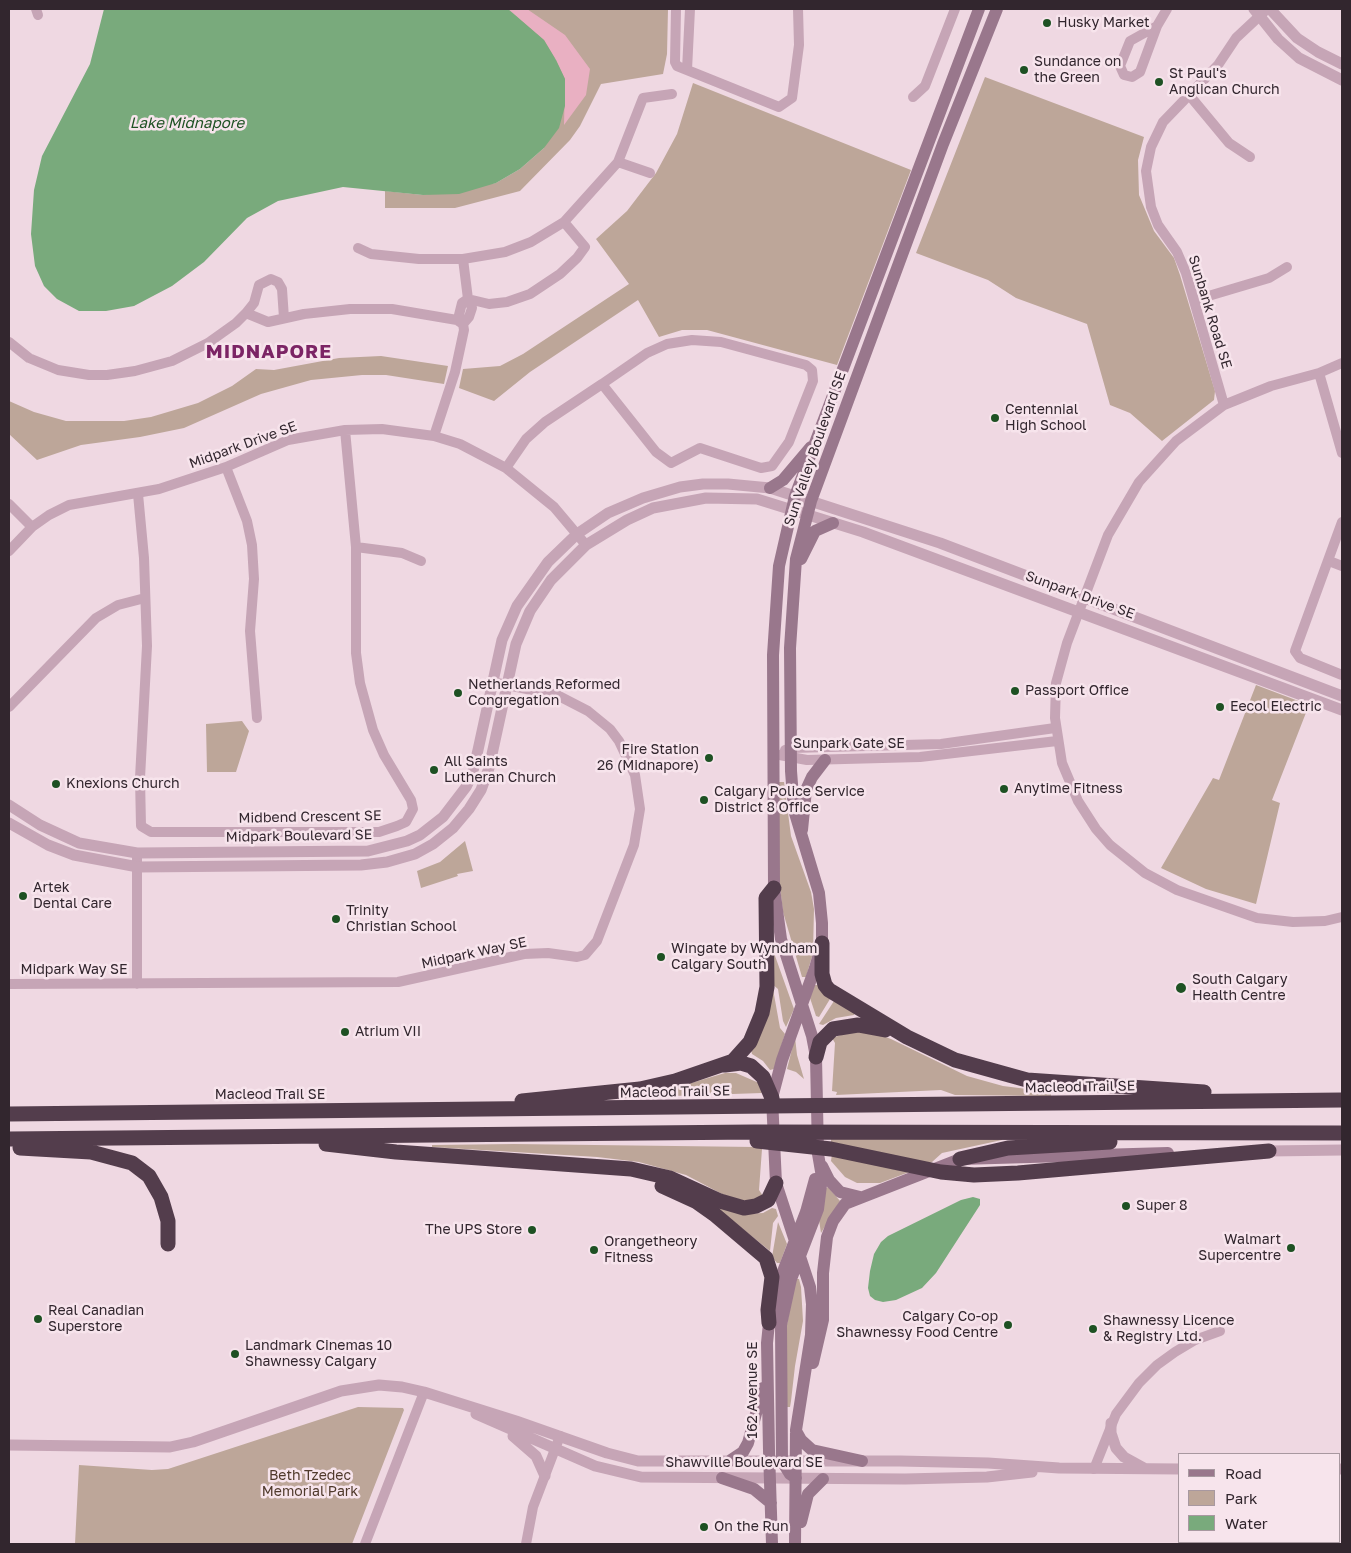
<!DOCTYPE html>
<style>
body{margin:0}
#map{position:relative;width:1351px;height:1553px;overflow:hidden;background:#efd8e2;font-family:"Golos Text",sans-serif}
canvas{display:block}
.frame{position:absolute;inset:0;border:10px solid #32262e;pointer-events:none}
.legend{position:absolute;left:1178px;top:1453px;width:162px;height:90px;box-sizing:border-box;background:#f7e4ec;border:1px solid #a898a0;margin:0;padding:6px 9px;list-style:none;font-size:15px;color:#32262e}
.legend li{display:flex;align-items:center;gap:10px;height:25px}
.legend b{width:25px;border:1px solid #a898a0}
</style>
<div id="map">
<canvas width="1351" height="1553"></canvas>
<div class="frame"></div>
<ul class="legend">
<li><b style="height:6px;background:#99778c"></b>Road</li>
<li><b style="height:14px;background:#bda699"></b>Park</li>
<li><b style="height:14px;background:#79aa7c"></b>Water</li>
</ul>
</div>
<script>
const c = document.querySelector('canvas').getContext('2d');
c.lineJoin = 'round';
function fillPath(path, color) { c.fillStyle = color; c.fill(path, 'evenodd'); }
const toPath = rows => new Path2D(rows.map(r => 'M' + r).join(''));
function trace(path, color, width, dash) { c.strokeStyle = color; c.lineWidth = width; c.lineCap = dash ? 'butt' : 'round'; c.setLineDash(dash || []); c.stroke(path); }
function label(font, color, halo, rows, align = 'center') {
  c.font = font + ' "Golos Text",sans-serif'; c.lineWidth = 5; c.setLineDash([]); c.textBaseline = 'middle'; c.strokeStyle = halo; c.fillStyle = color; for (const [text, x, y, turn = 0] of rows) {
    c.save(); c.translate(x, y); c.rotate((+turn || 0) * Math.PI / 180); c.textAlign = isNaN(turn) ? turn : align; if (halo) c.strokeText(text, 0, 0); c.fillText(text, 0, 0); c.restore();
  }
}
fillPath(toPath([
 [508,9,668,9,667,54,663,74,601,84,580,126,570,140,520,191,455,208,385,208,385,191,423,195,496,183,520,169,544,148,556,60],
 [985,77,1144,137,1138,160,1139,195,1154,231,1174,258,1180,275,1215,391,1214,400,1162,441,1130,413,1110,405,1087,324,1016,298,988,280,916,253],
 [693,83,911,170,837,365,707,330,682,330,659,337,638,300,530,372,494,401,459,388,463,369,500,366,523,354,629,284,596,239,627,211,656,173,677,134],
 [381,356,448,366,444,384,386,375,362,375,311,380,261,394,184,428,140,437,81,445,37,460,9,434,9,401,34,412,66,421,124,421,151,417,198,403,232,386,256,369,274,370,339,358],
 [1256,685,1309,705,1272,800,1280,803,1256,904,1206,889,1161,868,1213,778,1219,780],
 [242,721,249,731,236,772,207,772,206,724],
 [779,782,784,782,791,836,811,892,814,909,813,953,806,977,802,977,783,912,779,879],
 [465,841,473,871,457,874,458,876,421,888,417,871,440,862],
 [770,953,774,953,794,1009,786,1027,783,1021,778,989,772,984],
 [814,985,818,985,830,999,819,1017,816,1016,810,998],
 [773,989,780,1028,785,1034,774,1069,770,1070,763,1061,752,1054,751,1050],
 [834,1001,856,1011,854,1015,836,1018,823,1025,819,1024],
 [853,1031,880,1035,891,1039,967,1076,1003,1086,1051,1092,1051,1096,955,1095,941,1090,836,1095,837,1092,832,1091,835,1043,832,1038],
 [795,1037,797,1055,804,1079,796,1072,787,1069],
 [725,1073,736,1073,759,1083,762,1093,644,1097],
 [831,1136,1002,1138,1002,1140,942,1153,932,1162,924,1166,831,1145],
 [514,1144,755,1147,762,1149,759,1190,763,1196,750,1201,739,1200,722,1194,686,1175,639,1162,597,1157,432,1147,432,1145],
 [832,1154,912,1171,880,1183,857,1183,845,1177,831,1161],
 [828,1187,840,1201,821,1233,819,1220,824,1189],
 [703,1197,748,1214,763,1213,772,1208,776,1209,778,1216,773,1223,770,1251],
 [778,1222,787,1244,780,1263,777,1263,772,1257],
 [795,1279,799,1279,801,1287,803,1321,795,1366,791,1401,790,1407,786,1407,786,1330],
 [358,1407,403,1408,404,1410,352,1544,75,1544,79,1465,152,1470,168,1469]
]), '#bda699');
fillPath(toPath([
 [508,9,527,9,565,35,590,69,586,95,564,125,565,79,556,60,544,40]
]), '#e9b0c2');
fillPath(toPath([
 [104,9,508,9,544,40,556,60,565,79,565,106,559,128,544,148,520,169,496,183,459,194,423,195,343,187,278,201,247,218,204,262,172,286,134,306,106,311,79,311,57,299,44,286,35,266,31,234,34,190,42,156,90,64],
 [973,1197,980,1199,980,1205,936,1273,922,1288,896,1300,883,1302,875,1300,870,1296,868,1288,870,1271,874,1254,881,1242,888,1236,961,1200]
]), '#79aa7c');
trace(toPath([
 [36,9,38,15],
 [676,9,675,62,677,66,687,70],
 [690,9,687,70,779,107,792,98,799,45,798,9],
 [1157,26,1130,41,1120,66,1124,75,1132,77,1140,72,1157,26,1167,9],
 [1190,96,1229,143,1250,157],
 [913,97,925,86,955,9],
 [618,162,650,173],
 [358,248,371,254,419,259,463,259,505,252,531,242,564,222,618,162,643,98,672,94],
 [463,259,468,299,472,308,469,317,463,324,459,315,462,303,468,299],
 [468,299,489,304,507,302,530,294,560,274,577,258,585,247,564,222],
 [1195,300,1269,278,1287,267],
 [246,313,254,303,259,285,271,279,278,282,282,289,284,318],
 [692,340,721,342,806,365,812,370,813,381,789,442,772,466,761,468,700,448,671,463,656,452,602,384,647,353,667,344,692,340],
 [9,342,29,358,58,370,89,375,107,375,135,371,172,361,208,343,236,323,246,313,268,322,304,314,350,309,392,309,457,320,463,324,464,330,455,372,434,436],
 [1342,363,1319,373,1271,386,1224,405,1176,441,1139,482,1108,535,1067,643,1056,683,1055,718,1062,763,1078,801,1096,829,1110,845,1145,873,1177,890,1257,918,1293,922,1325,921,1342,917],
 [1319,373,1342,453],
 [1224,405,1186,273,1177,252,1158,225,1151,207,1146,171,1151,147,1163,122,1218,65,1236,38,1267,9],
 [226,467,247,521,252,545,254,579,250,631,257,718],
 [506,468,526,439,545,422,602,384],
 [138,494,144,558,147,646,140,778,141,826,151,832,379,832,397,826,406,822,413,809,411,800,384,755,373,730,360,683,356,653,356,547,345,430],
 [9,504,32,527],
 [1342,522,1295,651,1300,658,1342,675],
 [356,547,402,553,421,561],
 [9,551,32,527,49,515,69,505,159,489,226,467,288,440,345,430,382,429,434,436,460,444,506,468,554,507,586,545],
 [1329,561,1342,566],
 [9,707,96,618,118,605,145,598],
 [785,750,791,748,941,744,1055,728],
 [774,754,807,760,920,757,1057,741],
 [9,984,398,982,524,954,548,953,577,957,585,955,597,941,634,845,640,809,635,775,619,741,610,729,588,711,557,695,492,682],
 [137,984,137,853],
 [1094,1469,1116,1414,1139,1383,1157,1365,1175,1352,1195,1340,1220,1331],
 [1199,1542,1200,1544],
 [365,1544,424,1392],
 [526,1544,533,1507,560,1436]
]), '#c6a5b6', 10);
trace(toPath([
 [1254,9,1278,39,1299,58,1342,80],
 [1270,9,1297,38,1318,52,1342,64],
 [9,805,40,825,79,843,137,853,368,851,407,841,420,835,443,817,466,787,472,775,478,750,502,640,517,606,548,562,577,534,608,513,643,498,680,487,703,484,728,484,770,488,940,543,1342,696],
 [9,823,48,845,74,855,138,867,361,865,387,862,415,854,433,844,453,828,469,809,481,790,489,768,516,644,530,611,551,580,586,545,627,520,653,508,706,498,757,499,863,532,1342,710],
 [1269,1151,1342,1150],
 [476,1414,595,1466,641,1477,905,1479,987,1477,1032,1472],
 [1111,1423,1111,1433,1116,1448,1124,1457,1144,1468],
 [513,1436,536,1456,545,1476],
 [9,1445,170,1447,193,1442,341,1391,379,1385,402,1387,424,1392,516,1421,607,1453,638,1461,900,1461,988,1463,1059,1468,1180,1469],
 [1340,1469,1342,1469]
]), '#c6a5b6', 11);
trace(toPath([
 [770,488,783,480,811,447],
 [801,559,815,531,833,523],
 [802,830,806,790,812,777,825,760],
 [822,1166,829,1180,840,1192,860,1197],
 [813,1363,823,1320,823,1273,827,1237,833,1221,845,1204,960,1159,1168,1153],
 [796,1431,801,1440,812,1450,862,1461],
 [731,1460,743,1452,748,1443,763,1388],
 [722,1478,754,1489,771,1503],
 [796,1478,790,1474,782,1461,781,1325,791,1279,818,1209,822,1177,818,1154,816,1057,812,1036,781,939,774,888,773,655,779,566,795,496,979,9],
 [801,1522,808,1494,823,1479],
 [772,1544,769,1451,767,1343,769,1323,779,1282,806,1212,815,1179],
 [795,1544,796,1430,811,1335,812,1304,810,1287,776,1183,772,1098,782,1060,815,968,822,943,822,923,819,893,794,810,791,771,790,648,796,559,811,501,943,144,997,9]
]), '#99778c', 12);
trace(toPath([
 [822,943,822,974,825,985,829,990,907,1037,955,1060,1027,1080,1204,1092],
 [816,1057,820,1042,833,1029,858,1025,885,1030],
 [725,1065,741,1063,751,1066,763,1077,772,1098],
 [522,1101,640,1089,675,1081,733,1061,750,1042,762,1013,767,987,766,898,774,888],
 [9,1114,1342,1100],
 [9,1139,754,1132,1342,1133],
 [757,1141,831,1149,941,1172,974,1175,1018,1173,1269,1151],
 [326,1144,396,1152,631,1169,670,1178,720,1201,744,1208,756,1206,768,1200,776,1183],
 [20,1148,91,1152,132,1163,149,1176,161,1197,168,1221,168,1244],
 [960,1159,1008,1148,1110,1142],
 [662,1186,697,1202,714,1214,766,1258,772,1277,768,1310,769,1323]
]), '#533d4c', 15);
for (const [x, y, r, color] of [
 [1047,23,5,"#1e5123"],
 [1024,70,5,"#1e5123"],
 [1159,82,5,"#1e5123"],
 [995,418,5,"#1e5123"],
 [1015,691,5,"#1e5123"],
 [458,693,5,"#1e5123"],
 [1220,707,5,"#1e5123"],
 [709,758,5,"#1e5123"],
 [434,770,5,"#1e5123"],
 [56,784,5,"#1e5123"],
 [1004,789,5,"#1e5123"],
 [704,800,5,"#1e5123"],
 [23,896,5,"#1e5123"],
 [336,919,5,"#1e5123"],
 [661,957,5,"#1e5123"],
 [1181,988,6,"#1e5123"],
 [345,1032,5,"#1e5123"],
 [1126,1206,5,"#1e5123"],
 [532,1230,5,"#1e5123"],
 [1291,1248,5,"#1e5123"],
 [594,1250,5,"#1e5123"],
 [38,1319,5,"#1e5123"],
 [1008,1325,5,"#1e5123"],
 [1093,1329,5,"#1e5123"],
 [235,1354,5,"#1e5123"],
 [704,1527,5,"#1e5123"]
]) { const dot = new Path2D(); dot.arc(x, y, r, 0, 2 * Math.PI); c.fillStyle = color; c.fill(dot); trace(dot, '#f7e4ec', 2); }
label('14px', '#32262e', '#f7e4ec', [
 ["Husky Market",1057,23],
 ["Sundance on",1034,62],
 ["the Green",1034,78],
 ["St Paul's",1169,74],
 ["Anglican Church",1169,90],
 ["Centennial",1005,410],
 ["High School",1005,426],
 ["Netherlands Reformed",468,685],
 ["Congregation",468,701],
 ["Passport Office",1025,691],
 ["Eecol Electric",1230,707],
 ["Fire Station",699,750,"right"],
 ["26 (Midnapore)",699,766,"right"],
 ["All Saints",444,762],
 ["Lutheran Church",444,778],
 ["Knexions Church",66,784],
 ["Anytime Fitness",1014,789],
 ["Calgary Police Service",714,792],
 ["District 8 Office",714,808],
 ["Artek",33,888],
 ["Dental Care",33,904],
 ["Trinity",346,911],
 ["Christian School",346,927],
 ["Wingate by Wyndham",671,949],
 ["Calgary South",671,965],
 ["South Calgary",1192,980],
 ["Health Centre",1192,996],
 ["Atrium VII",355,1032],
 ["Super 8",1136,1206],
 ["The UPS Store",522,1230,"right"],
 ["Walmart",1281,1240,"right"],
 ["Supercentre",1281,1256,"right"],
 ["Orangetheory",604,1242],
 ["Fitness",604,1258],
 ["Real Canadian",48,1311],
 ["Superstore",48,1327],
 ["Calgary Co-op",998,1317,"right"],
 ["Shawnessy Food Centre",998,1333,"right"],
 ["Shawnessy Licence",1103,1321],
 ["& Registry Ltd.",1103,1337],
 ["Landmark Cinemas 10",245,1346],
 ["Shawnessy Calgary",245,1362],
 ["On the Run",714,1527]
], 'left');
label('14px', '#32262e', '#f7e4ec', [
 ["Sunbank Road SE",1210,312,73],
 ["Midpark Drive SE",243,445,-20],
 ["Sun Valley Boulevard SE",815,449,-71],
 ["Sunpark Drive SE",1080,595,20],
 ["Sunpark Gate SE",849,744],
 ["Midbend Crescent SE",310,817,-1],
 ["Midpark Boulevard SE",299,836,-1],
 ["Midpark Way SE",474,953,-12],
 ["Midpark Way SE",74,970],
 ["Macleod Trail SE",1080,1087,-1],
 ["Macleod Trail SE",675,1092,-1],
 ["Macleod Trail SE",270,1095],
 ["162 Avenue SE",753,1390,-90],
 ["Shawville Boulevard SE",744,1463]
]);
label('14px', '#4f392b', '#f7e4ec', [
 ["Beth Tzedec",310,1476],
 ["Memorial Park",310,1492]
]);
label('italic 15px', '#1e5123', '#f7e4ec', [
 ["Lake Midnapore",187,123]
]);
c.letterSpacing = '1px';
label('bold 19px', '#7c2465', '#f7e4ec', [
 ["MIDNAPORE",269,352]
]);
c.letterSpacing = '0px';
</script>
